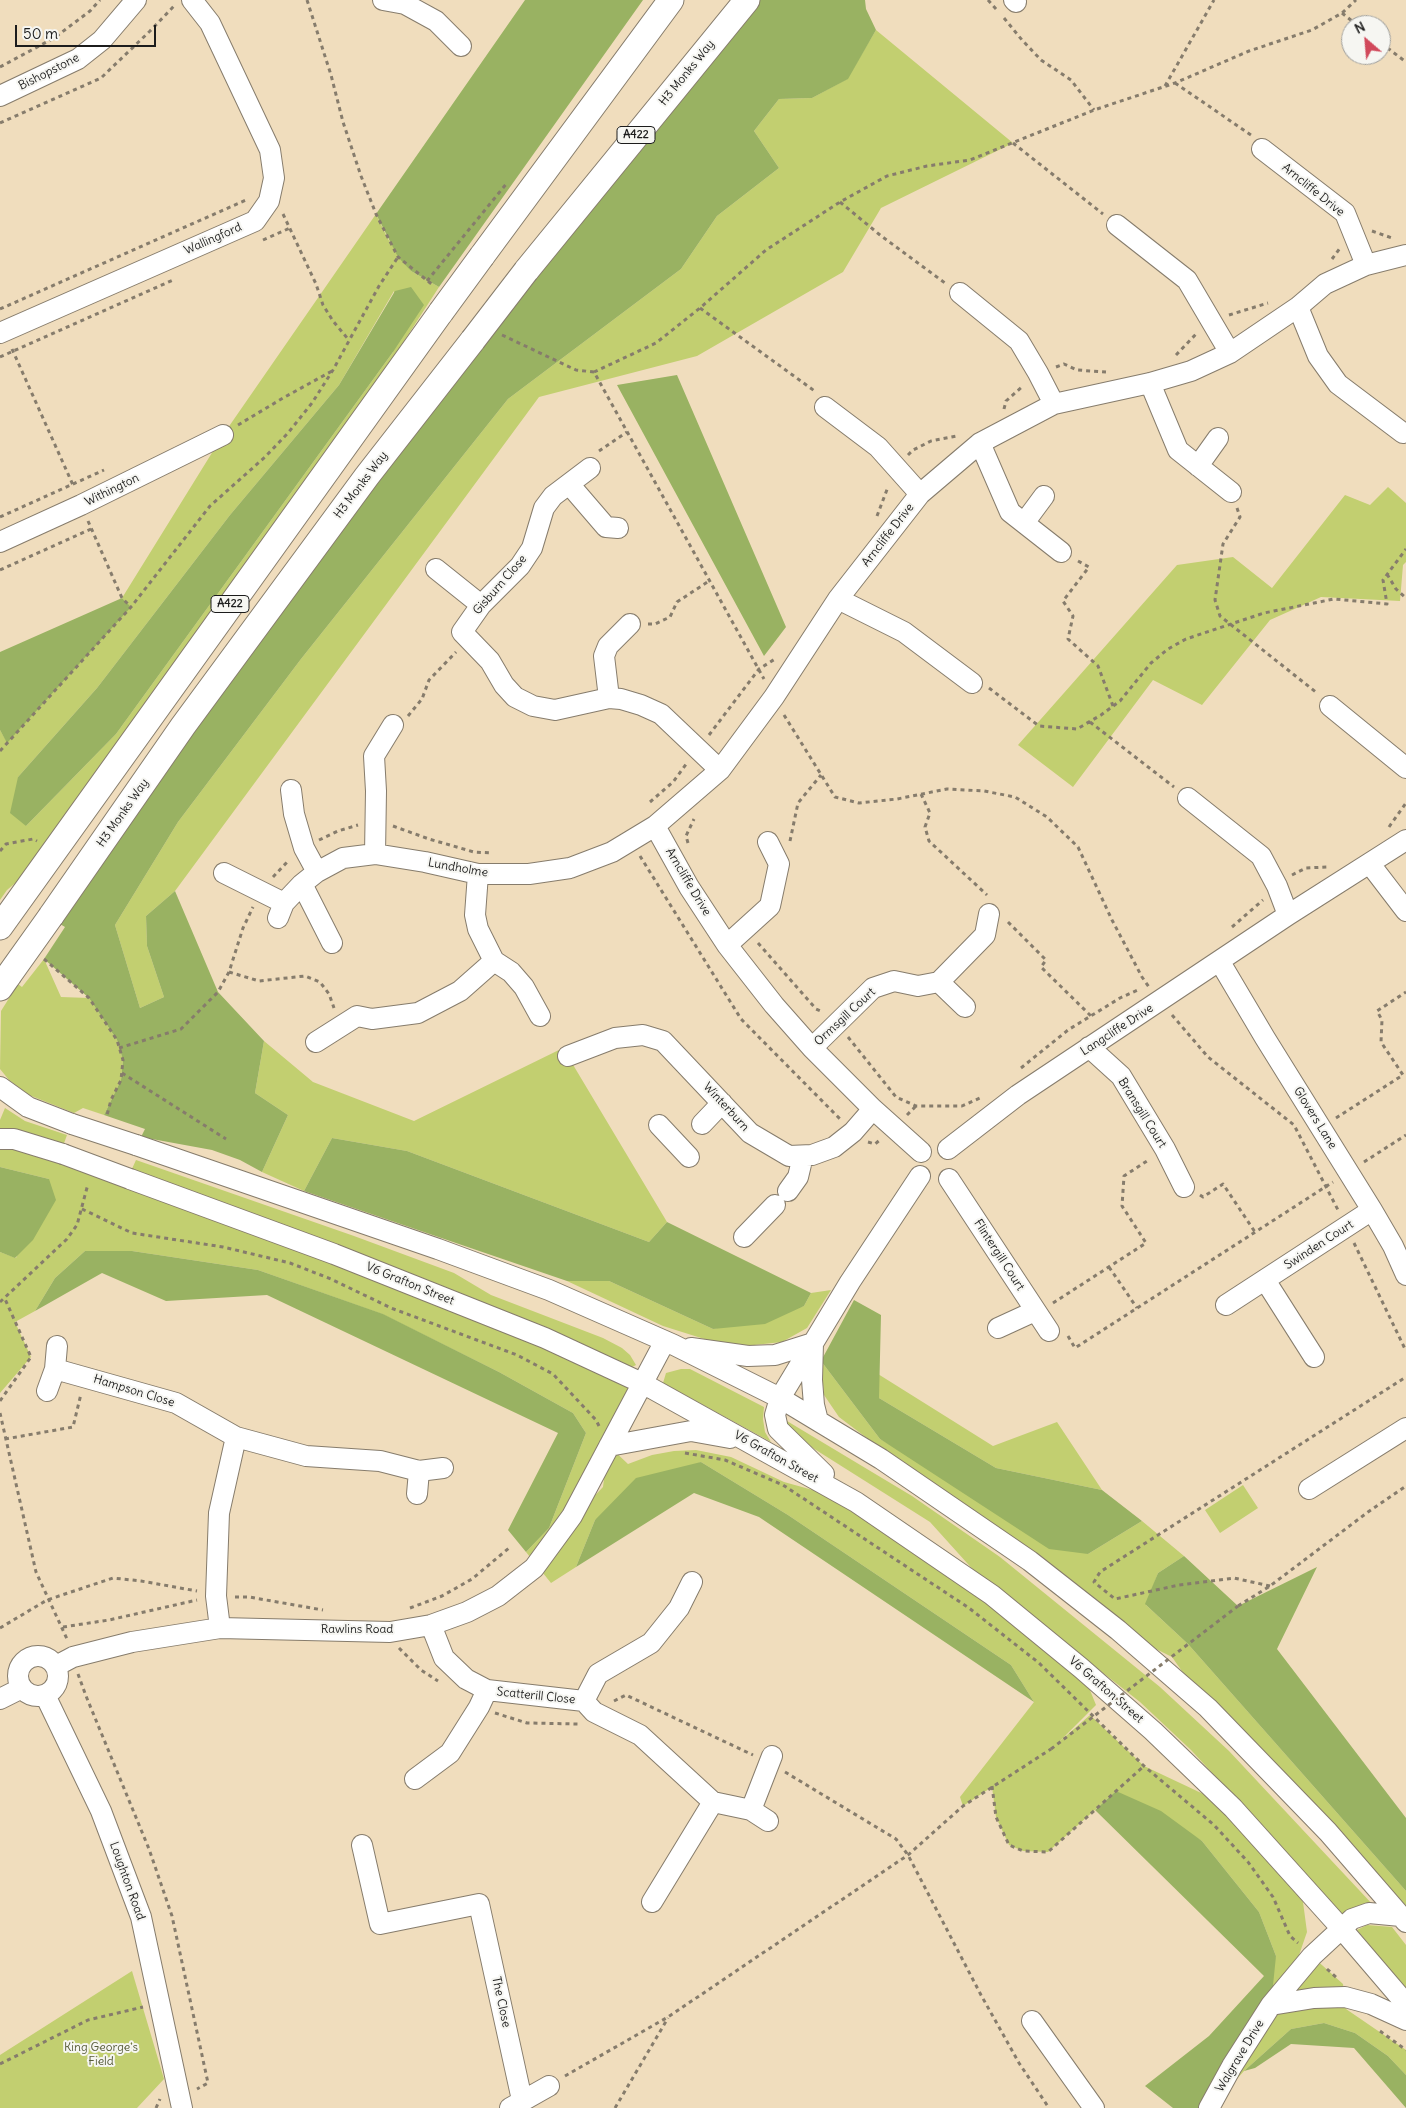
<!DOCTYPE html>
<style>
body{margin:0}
#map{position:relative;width:1406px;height:2108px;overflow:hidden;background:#f0ddbd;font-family:Delius,sans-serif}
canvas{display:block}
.north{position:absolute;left:1341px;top:15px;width:50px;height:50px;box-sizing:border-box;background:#f6f6f2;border:1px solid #9f9f9c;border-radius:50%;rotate:333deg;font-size:14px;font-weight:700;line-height:20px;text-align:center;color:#1c1c1c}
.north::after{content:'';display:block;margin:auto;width:18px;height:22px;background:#d1495b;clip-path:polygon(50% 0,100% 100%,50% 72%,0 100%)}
.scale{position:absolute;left:15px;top:25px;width:141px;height:22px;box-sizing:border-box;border:2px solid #1c1c1c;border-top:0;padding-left:6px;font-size:15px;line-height:18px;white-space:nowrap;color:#1c1c1c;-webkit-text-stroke:4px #f6f6f2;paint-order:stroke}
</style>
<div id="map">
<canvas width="1406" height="2108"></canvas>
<div class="north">N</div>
<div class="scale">50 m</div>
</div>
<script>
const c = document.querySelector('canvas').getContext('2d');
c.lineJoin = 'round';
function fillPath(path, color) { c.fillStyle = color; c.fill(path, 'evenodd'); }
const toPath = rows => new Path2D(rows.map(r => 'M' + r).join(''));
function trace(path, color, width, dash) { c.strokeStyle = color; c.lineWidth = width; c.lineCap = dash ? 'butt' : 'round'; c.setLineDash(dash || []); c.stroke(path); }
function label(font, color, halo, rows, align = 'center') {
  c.font = font + ' Delius,sans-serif'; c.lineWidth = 4; c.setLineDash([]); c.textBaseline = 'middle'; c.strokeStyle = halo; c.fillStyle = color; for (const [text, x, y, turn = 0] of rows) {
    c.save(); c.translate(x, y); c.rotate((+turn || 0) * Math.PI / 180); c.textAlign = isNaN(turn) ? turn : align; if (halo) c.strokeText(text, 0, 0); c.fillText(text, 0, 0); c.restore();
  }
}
fillPath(toPath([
 [876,30,1013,143,881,208,843,272,697,356,539,397,175,891,146,916,147,946,164,997,140,1008,115,925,178,822,301,659,508,399,681,269,717,216,779,168,754,131,779,99,812,98,847,79],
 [376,214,388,239,411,271,439,287,266,555,55,850,7,890,0,900,0,730,7,742,130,607,122,598,223,435],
 [394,291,393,352,116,734,26,826,18,777,97,688,230,515,339,385],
 [1388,487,1406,503,1406,562,1403,565,1400,601,1321,597,1270,620,1202,705,1153,680,1073,787,1018,745,1177,565,1233,557,1272,588,1345,495,1370,505],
 [44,959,61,997,89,998,117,1040,123,1060,121,1080,104,1115,83,1108,74,1113,29,1095,9,1080,0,1069,1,1011,18,984,22,987],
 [264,1041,313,1082,414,1121,563,1048,667,1222,649,1242,407,1151,332,1138,304,1191,262,1172,288,1115,255,1093],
 [5,1108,25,1121,67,1135,63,1146,0,1130,0,1120],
 [0,1139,14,1139,642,1383,609,1446,628,1464,652,1455,674,1451,696,1450,731,1457,784,1482,856,1502,1081,1668,1096,1705,1059,1742,1090,1715,1144,1766,1233,1808,1287,1868,1303,1902,1307,1932,1298,1958,1312,1956,1343,1984,1346,2009,1406,2050,1406,2075,1388,2056,1355,2033,1324,2023,1291,2029,1244,2071,1211,2108,1276,1956,1259,1912,1202,1841,1116,1791,1048,1852,1023,1851,1009,1845,996,1817,992,1787,963,1806,960,1797,1034,1702,1011,1665,788,1515,701,1462,595,1520,576,1567,551,1583,526,1552,549,1528,586,1433,573,1413,499,1372,382,1314,258,1270,132,1251,85,1251,55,1278,35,1311,15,1322,31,1357,0,1393,0,1252,16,1258,49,1179,0,1167],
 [608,1448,603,1487,560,1532],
 [136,1160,354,1236,454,1273,491,1295,603,1338,622,1348,630,1355,636,1365,630,1368,131,1171],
 [567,1281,609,1281,713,1329,804,1306,811,1293,831,1290,807,1328,782,1342,745,1346,717,1343,663,1326],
 [821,1361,880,1439,1088,1554,1142,1521,1184,1556,1158,1573,1146,1605,1188,1644,1406,1891,1406,1922,1208,1708,1172,1657,1118,1630,1030,1561,839,1417,824,1395],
 [681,1369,690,1369,764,1407,763,1419,765,1432,771,1442,663,1383,666,1373],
 [878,1374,993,1446,1057,1422,1102,1490,996,1468,879,1398],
 [782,1418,912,1496,1000,1557,1160,1687,1229,1751,1374,1906,1345,1917,1191,1750,1140,1702,976,1573,930,1522,797,1438],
 [1243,1485,1258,1508,1220,1533,1205,1510],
 [1367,1925,1392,1927,1406,1945,1406,1990,1357,1930],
 [132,1971,164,2079,137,2108,0,2108,0,2055]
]), '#c2cf70');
fillPath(toPath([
 [525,0,643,0,439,287,411,271,398,257,376,214],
 [746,0,865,0,866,9,876,30,848,79,812,98,779,99,754,131,779,168,717,216,681,269,508,399,301,659,178,822,115,925,140,1008,164,997,147,946,146,916,175,891,218,992,264,1041,255,1093,288,1115,262,1172,240,1160,212,1150,141,1137,145,1129,104,1115,121,1080,123,1060,117,1040,89,998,44,959,65,927,60,924,121,816],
 [411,287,424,305,393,352,116,734,26,826,10,813,18,777,97,688,230,515,339,385,395,291],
 [677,375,786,627,764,656,617,385],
 [122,598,131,607,7,743,0,730,0,652],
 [332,1138,407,1151,649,1242,667,1222,811,1293,804,1306,765,1324,713,1329,609,1281,567,1281,304,1191],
 [0,1167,49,1179,56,1200,33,1240,15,1258,0,1252],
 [85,1251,132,1251,258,1270,383,1314,499,1372,573,1413,586,1433,549,1528,526,1552,508,1530,558,1433,267,1295,166,1301,102,1273,35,1311,55,1278],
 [854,1300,881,1315,879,1398,996,1468,1102,1490,1142,1521,1088,1554,1049,1549,880,1439,821,1361],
 [701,1462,788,1515,1011,1665,1034,1702,759,1517,694,1493,576,1567,595,1520,636,1478],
 [1184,1556,1238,1606,1317,1567,1277,1649,1406,1818,1406,1891,1188,1644,1145,1604,1158,1573],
 [1116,1791,1161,1811,1202,1841,1259,1912,1276,1956,1271,2005,1206,2108,1173,2108,1145,2086,1209,2036,1264,1976,1095,1810],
 [1324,2023,1355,2033,1388,2056,1406,2075,1406,2108,1354,2048,1291,2044,1255,2068,1244,2071,1291,2029]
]), '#99b262');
const minor = toPath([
 [383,0,405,4,436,21,461,46],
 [1014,0,1016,2],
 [0,96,78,59,102,40,136,0],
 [1262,149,1345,213,1366,265],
 [1117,225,1187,280,1230,353],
 [960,293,1019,341,1038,373,1054,404],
 [1298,307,1318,356,1338,384,1403,433],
 [0,333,255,221,269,201,274,178,270,150,210,23,192,0],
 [1150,383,1178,450,1231,492],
 [825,407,878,447,920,494],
 [980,443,1010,512,1061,552],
 [1198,466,1218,438],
 [590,468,553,496,544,508,532,548,520,566,481,605,462,632,490,661,504,685,515,697,533,706,555,710,609,698,621,699,641,705,661,714,720,770],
 [569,484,606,527,618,528],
 [1024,523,1044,496],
 [0,542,81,505,223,435],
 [436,569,481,605],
 [838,599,904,632,972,683],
 [609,698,604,656,608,646,630,624],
 [1330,706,1406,768],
 [291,790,294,814,304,848,317,872],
 [1188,798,1261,856,1277,886,1288,915],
 [375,854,376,791,374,756,393,725],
 [1370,864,1406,911],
 [224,873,284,903],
 [302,884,332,943],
 [278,918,284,903,302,884,317,872,343,858,375,854,425,862,478,874,529,874,570,868,612,852,655,826],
 [727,945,770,906,779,864,768,842],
 [494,961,511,972,524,987,540,1016],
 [1220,962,1265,1038,1372,1210,1393,1246,1406,1275],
 [939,982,965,1007],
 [316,1042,357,1016,372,1019,418,1013,460,991,494,961,478,929,475,915,478,874],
 [1089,1047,1121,1076,1165,1149,1184,1187],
 [812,1048,873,988,894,981,918,986,939,982,985,935,989,914],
 [568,1056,615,1038,643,1035,663,1041,750,1133,789,1156,812,1155,834,1147,853,1132,873,1109],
 [0,1087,28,1107,72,1124],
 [702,1124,722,1103],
 [659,1125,689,1157],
 [0,1139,14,1139,63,1154],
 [136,1145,438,1249,549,1290,674,1345,780,1398,881,1459,1030,1561,1118,1630,1208,1708,1328,1832,1406,1922],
 [948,1149,1018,1095,1288,915,1406,840],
 [921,1152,873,1109,812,1048,774,1005,727,945,689,887,655,826,720,770,774,697,838,599,920,494,980,443,1054,404,1150,383,1191,371,1230,353,1298,307,1325,284,1366,265,1406,255],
 [130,1179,334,1254,545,1338,642,1383,856,1502,992,1595,1081,1668,1153,1731,1233,1808,1341,1928,1406,2004],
 [949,1179,1049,1331],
 [788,1191,798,1177,803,1156],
 [744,1237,775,1205],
 [1265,1280,1314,1357],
 [1226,1305,1372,1210],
 [998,1328,1035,1311],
 [813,1343,812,1380,814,1405,818,1421],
 [691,1348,748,1356,775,1355,813,1343],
 [55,1369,57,1346],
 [47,1391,55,1369,176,1403,236,1437,306,1456,380,1461,419,1471,443,1468],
 [609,1446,691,1431,730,1438],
 [824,1474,778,1429,775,1415,780,1398,850,1282,920,1176],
 [1309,1489,1406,1428],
 [417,1494,419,1471],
 [431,1625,444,1658,466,1679,487,1690,584,1701,594,1712,640,1735,713,1802,751,1810,768,1821],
 [220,1628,216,1596,219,1513,236,1437],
 '18 1676a20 20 0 1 1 40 0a20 20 0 1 1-40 0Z',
 [56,1666,73,1657,132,1642,220,1628,390,1632,431,1625,467,1612,498,1596,534,1568,572,1516,665,1341],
 [45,1695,101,1811,141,1917,182,2108],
 [0,1699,22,1688],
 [584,1701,598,1674,651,1643,679,1608,692,1582],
 [415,1779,450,1753,479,1707,487,1690],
 [751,1810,772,1756],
 [362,1845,380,1924,479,1904,522,2100],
 [652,1902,713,1802],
 [1271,2005,1314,1998,1345,1997,1371,2004,1406,2020],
 [1032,2021,1094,2108],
 [510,2108,549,2086],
 [1209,2108,1232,2066,1271,2005,1312,1956,1352,1919,1369,1913,1401,1916]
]);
const major = toPath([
 [482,256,671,0],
 [526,271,747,0],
 [51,916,183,726,367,476,473,340],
 [0,927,441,312],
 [0,988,9,975]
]);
trace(minor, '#867c6c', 22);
trace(major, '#867c6c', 27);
trace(toPath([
 [307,0,331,75,343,122,361,176,376,214,398,257,434,286],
 [988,0,997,10],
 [1342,13,1357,25],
 [1004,18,1022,40,1041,60,1071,80,1094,110],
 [1381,43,1406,62],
 [0,67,54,38,90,11,100,0],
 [1175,83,1251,135],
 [1165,86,1214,0],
 [0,123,101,78,150,31,175,5],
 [1013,143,1103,214],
 [840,202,880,235,945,283],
 [283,214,316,284,323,305,333,321,348,339],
 [1372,231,1392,238],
 [263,240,290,228],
 [1332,259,1340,248],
 [427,281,507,183],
 [700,308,816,392],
 [0,309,246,200],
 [1229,315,1268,303],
 [502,335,576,370,594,372,764,679],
 [12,349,73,485],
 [1176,355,1198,332],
 [0,357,173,280],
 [1056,367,1064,364,1077,370,1106,372],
 [594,372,656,343,700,308,766,250,840,202,887,176,927,166,970,160,1094,110,1175,83,1249,51,1312,30,1342,13,1356,0],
 [1004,409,1006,401,1023,386],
 [238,425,283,398,332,371],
 [599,451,627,432],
 [908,455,913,450,931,441,957,436],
 [1237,508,1240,517,1223,544,1215,600,1220,616,1317,693],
 [877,516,888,487],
 [0,517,104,470],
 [88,521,122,598,131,607],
 [1078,561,1089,567,1063,601,1073,616,1068,639,1098,666,1113,706],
 [0,570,91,529],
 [1387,574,1396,589,1406,598],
 [648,624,655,624,670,617,677,602,709,581],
 [989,688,1039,726,1077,729,1101,715,1120,701,1151,663,1168,649,1186,639,1264,613,1334,599,1387,604,1383,580,1406,549],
 [784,715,835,797,859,803,897,799,947,789,984,791,1015,797,1047,817,1078,847,1112,920,1142,977,1149,987],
 [408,716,422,699,429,680,456,652],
 [1090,722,1174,787],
 [709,735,759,669,775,659],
 [0,751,131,607,210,506,265,457,288,433,312,403,333,370,379,286,398,257],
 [921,794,930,813,925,827,929,841,987,895],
 [650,802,673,782,687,763],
 [393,826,429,839,474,852,492,853],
 [1389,827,1406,803],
 [319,840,338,831,358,825],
 [790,841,798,803,821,775],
 [688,843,686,836,694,819],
 [0,851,6,844,33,839,37,841],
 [640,856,741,1019,841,1120],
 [1292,875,1306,868,1327,867],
 [273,877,289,860],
 [1008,922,1046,960,1041,967,1091,1016],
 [1232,927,1263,900],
 [758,943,816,1009,823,1012],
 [44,959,89,998,117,1040,123,1060,121,1080,111,1100,107,1115],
 [229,972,259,981,305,976,320,982,329,994,334,1008],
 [1172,1015,1208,1057,1294,1125,1338,1210],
 [848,1037,896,1097,916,1106,962,1106,980,1098],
 [119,1048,181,1029,218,992,229,972,243,928,253,907],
 [1021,1068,1068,1030,1120,998,1140,989],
 [122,1073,226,1139],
 [907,1115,916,1106],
 [1336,1118,1403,1075,1381,1042,1382,1020,1377,1011,1406,992],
 [868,1142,875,1144,881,1139],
 [1364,1162,1406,1135],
 [1200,1195,1203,1197,1223,1184,1255,1232],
 [82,1209,132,1233,223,1247,290,1263,331,1279,391,1308,517,1355,553,1374,596,1420,599,1426],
 [1354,1243,1406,1351],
 [1109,1267,1137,1308],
 [0,1302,67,1239,77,1225,88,1184],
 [1053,1303,1146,1243,1122,1206,1124,1176,1150,1159],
 [1068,1336,1075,1348,1333,1182],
 [0,1401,31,1357,5,1299],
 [0,1413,36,1572,67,1639],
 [5,1439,73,1427,81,1394],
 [685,1453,725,1460,783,1485,969,1608,1039,1663,1144,1766,1214,1825,1248,1862,1273,1897,1290,1936,1298,1943],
 [1270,1586,1234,1578,1179,1585,1115,1599,1094,1582,1100,1572,1406,1377],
 [235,1597,249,1597,323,1610],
 [1238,1606,1270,1586,1368,1512,1406,1486],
 [410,1608,442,1596,472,1579,509,1548],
 [63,1627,109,1620,197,1600],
 [0,1628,47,1600,113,1578,141,1581,197,1591],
 [399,1648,421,1670,438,1681],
 [78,1674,86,1696,149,1849,172,1916,208,2083,197,2089],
 [614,1701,626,1695,753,1755],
 [495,1713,527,1723,580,1724],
 [785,1772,896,1839,908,1855,981,1995,1019,2063,1049,2108],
 [992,1786,996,1817,1009,1845,1023,1851,1048,1852,1144,1766],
 [1327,1969,1337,1978],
 [1380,2031,1406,2050],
 [0,2064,88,2020,143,2007],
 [565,2076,668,2017,908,1855,963,1806,1051,1749],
 [156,2108,160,2099],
 [615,2108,668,2018]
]), '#867c6c', 3, [4, 4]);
trace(minor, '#fff', 20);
trace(major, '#fff', 25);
const minorBridge = toPath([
 [72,1124,136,1145],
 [63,1154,130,1179]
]);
const majorBridge = toPath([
 [441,312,482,256],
 [473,340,526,271],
 [9,975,51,916]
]);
trace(minorBridge, '#867c6c', 22, []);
trace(majorBridge, '#867c6c', 27, []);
trace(toPath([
 [1051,1749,1238,1606]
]), '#867c6c', 3, [4, 4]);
trace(minorBridge, '#fff', 20);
trace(majorBridge, '#fff', 25);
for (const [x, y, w] of [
 [636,135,38],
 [230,604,38]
]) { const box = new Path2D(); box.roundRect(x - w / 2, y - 8.5, w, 17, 4); c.fillStyle = '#f6f6f2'; c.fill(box); trace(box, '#1c1c1c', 1); }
label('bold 11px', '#1c1c1c', null, [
 ["A422",636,135],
 ["A422",230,604]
]);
label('12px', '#1c1c1c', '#f6f6f2', [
 ["Bishopstone",49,72,-27],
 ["H3 Monks Way",687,73,-51],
 ["Arncliffe Drive",1313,190,39],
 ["Wallingford",213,239,-24],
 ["H3 Monks Way",361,485,-53],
 ["Withington",112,490,-26],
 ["Arncliffe Drive",888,535,-52],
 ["Gisburn Close",500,585,-49],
 ["H3 Monks Way",123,813,-55],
 ["Lundholme",458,868,10],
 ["Arncliffe Drive",688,882,59],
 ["Ormsgill Court",845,1017,-43],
 ["Langcliffe Drive",1117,1030,-33],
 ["Winterburn",726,1107,47],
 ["Bransgill Court",1142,1113,58],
 ["Glovers Lane",1315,1118,58],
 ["Swinden Court",1319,1245,-33],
 ["Flintergill Court",999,1255,57],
 ["V6 Grafton Street",410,1284,22],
 ["Hampson Close",134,1391,17],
 ["V6 Grafton Street",776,1457,29],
 ["Rawlins Road",357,1630],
 ["V6 Grafton Street",1106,1690,41],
 ["Scatterill Close",536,1696,6],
 ["Loughton Road",127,1881,70],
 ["The Close",501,2002,78],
 ["Walgrave Drive",1240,2056,-59]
]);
label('12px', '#565b39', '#f6f6f2', [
 ["King George's",101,2048],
 ["Field",101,2062]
]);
</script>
